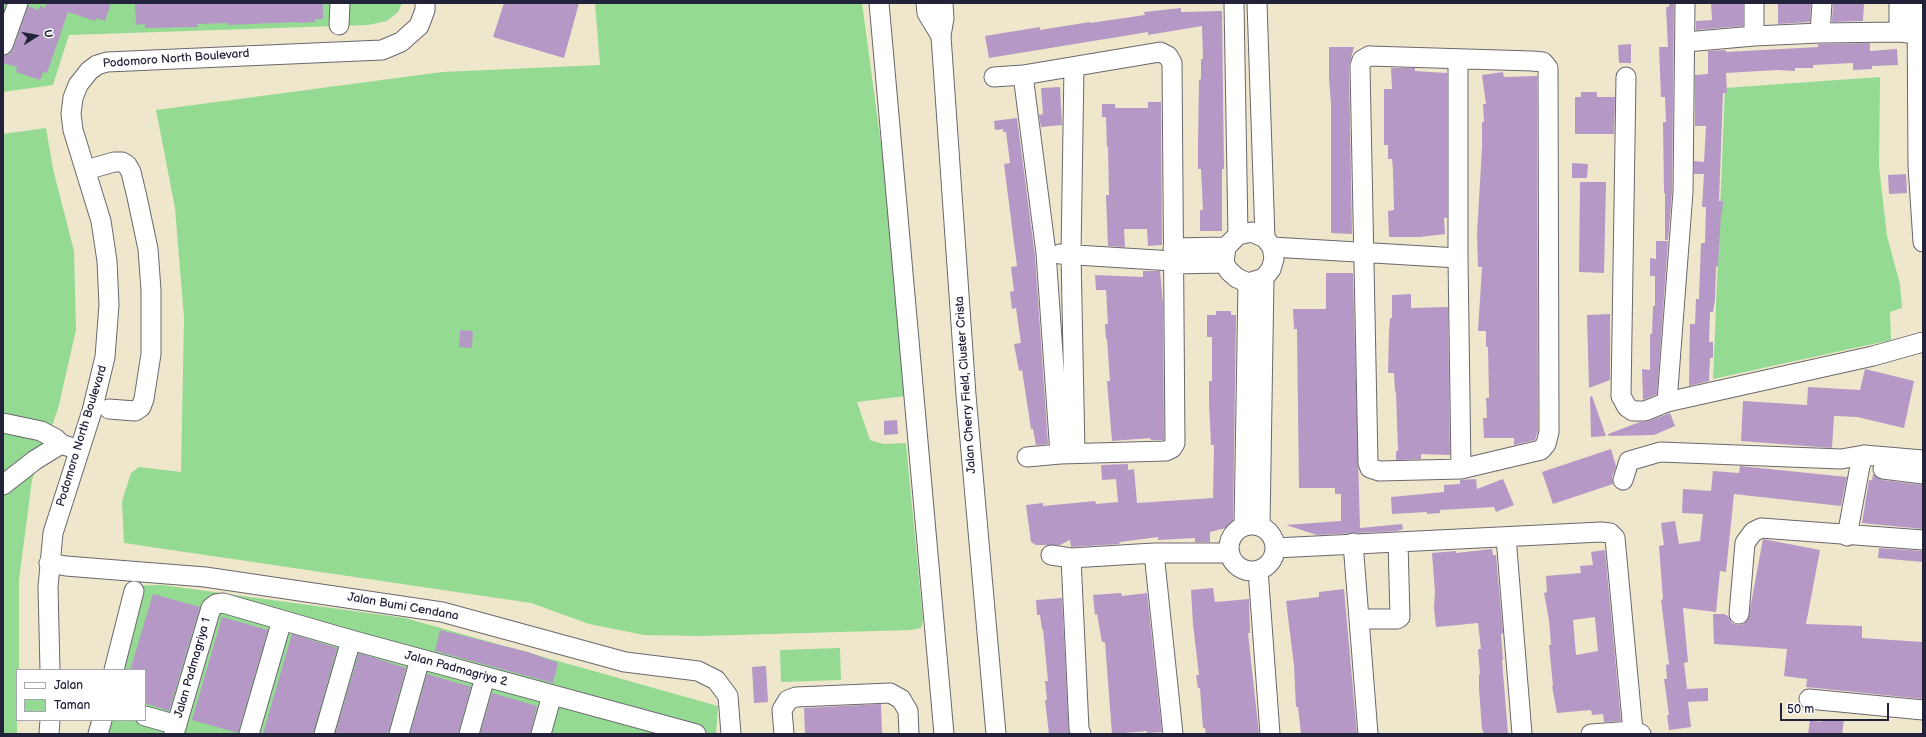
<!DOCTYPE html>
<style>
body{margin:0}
#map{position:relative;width:1926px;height:737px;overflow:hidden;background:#efe7cc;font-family:"Balsamiq Sans",sans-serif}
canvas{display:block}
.frame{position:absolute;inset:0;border:4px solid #22223b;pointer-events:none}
.legend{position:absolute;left:16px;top:669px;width:130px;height:52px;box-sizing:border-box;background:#fff;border:1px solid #a7a7b1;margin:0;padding:5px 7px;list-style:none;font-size:12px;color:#22223b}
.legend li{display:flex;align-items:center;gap:8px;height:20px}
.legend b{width:20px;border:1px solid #a7a7b1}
.north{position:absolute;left:16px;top:16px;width:40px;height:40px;-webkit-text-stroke:3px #fff;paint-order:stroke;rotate:79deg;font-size:11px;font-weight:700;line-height:16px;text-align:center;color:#22223b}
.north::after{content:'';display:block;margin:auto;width:14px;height:18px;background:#22223b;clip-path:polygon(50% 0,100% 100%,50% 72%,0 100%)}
.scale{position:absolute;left:1780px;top:703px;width:109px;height:18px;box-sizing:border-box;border:2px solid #22223b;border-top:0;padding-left:5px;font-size:12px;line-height:14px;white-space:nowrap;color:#22223b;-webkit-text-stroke:3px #fff;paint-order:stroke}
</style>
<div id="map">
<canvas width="1926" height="737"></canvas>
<div class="frame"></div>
<ul class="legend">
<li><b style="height:5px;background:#fff"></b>Jalan</li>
<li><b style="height:11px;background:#95da93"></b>Taman</li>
</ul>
<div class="north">U</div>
<div class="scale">50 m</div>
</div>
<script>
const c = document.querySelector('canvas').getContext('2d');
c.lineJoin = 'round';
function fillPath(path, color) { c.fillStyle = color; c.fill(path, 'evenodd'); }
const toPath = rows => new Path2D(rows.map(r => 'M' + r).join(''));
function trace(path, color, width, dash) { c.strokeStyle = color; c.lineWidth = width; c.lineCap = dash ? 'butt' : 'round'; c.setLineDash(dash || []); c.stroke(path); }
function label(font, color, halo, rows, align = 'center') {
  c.font = font + ' "Balsamiq Sans",sans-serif'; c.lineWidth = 4; c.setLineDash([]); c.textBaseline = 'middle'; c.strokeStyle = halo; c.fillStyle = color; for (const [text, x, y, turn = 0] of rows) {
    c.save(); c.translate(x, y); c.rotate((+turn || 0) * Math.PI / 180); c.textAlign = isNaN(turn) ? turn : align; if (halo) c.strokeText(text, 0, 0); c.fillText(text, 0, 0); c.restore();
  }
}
fillPath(toPath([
 [3,3,402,3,398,12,387,21,368,25,69,35,53,85,3,92],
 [595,3,862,3,892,226,906,396,857,402,870,440,884,444,906,443,923,620,921,628,912,630,699,636,644,635,589,624,531,603,124,543,122,501,131,473,139,467,181,472,184,318,175,208,156,110,442,72,600,65],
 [1880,77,1879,166,1887,236,1900,284,1902,308,1890,312,1891,340,1713,379,1725,88],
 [46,128,53,169,74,251,76,330,58,409,32,480,19,580,19,670,17,670,17,734,3,734,3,134],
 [162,585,405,618,718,706,716,734,89,734,92,720,145,720,145,670,105,670,126,586],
 [840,648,841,680,781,682,780,650]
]), '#95da93');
fillPath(toPath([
 [47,3,111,3,105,21,96,18,95,21,68,12,47,73,43,72,40,80,16,72,17,67,3,63,3,56,10,54,13,49,28,6,38,10,40,6,45,8],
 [135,3,323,3,323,19,315,19,315,22,298,23,298,22,227,25,227,23,197,24,198,27,145,28,145,24,136,25],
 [504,3,579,3,564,58,493,37],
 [1669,3,1674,3,1672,192,1668,240,1665,240,1665,193,1664,193,1663,122,1666,122,1665,97,1661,97,1659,47,1668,47,1666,7,1669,7],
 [1711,3,1743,3,1743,26,1696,30,1696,21,1712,20],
 [1778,3,1811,3,1810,22,1778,24],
 [1833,3,1864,3,1863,21,1832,22],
 [1181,8,1181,12,1222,11,1224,169,1222,169,1222,231,1200,231,1200,210,1203,210,1201,169,1198,169,1198,144,1199,80,1201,79,1201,59,1203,59,1202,26,1148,35,1148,32,989,58,985,36,1040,27,1040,30,1090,22,1090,23,1145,15,1144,12],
 [1870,43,1870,51,1897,49,1898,65,1872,66,1872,69,1853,70,1853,63,1813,65,1813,68,1795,68,1795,71,1777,70,1726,73,1727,93,1723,93,1719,201,1723,201,1722,213,1721,213,1718,266,1716,267,1715,300,1713,312,1710,312,1709,342,1713,342,1713,358,1710,358,1709,381,1689,386,1690,324,1695,324,1696,299,1699,299,1701,243,1705,243,1706,207,1702,207,1704,174,1694,174,1694,161,1704,162,1706,126,1695,126,1695,75,1708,74,1708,51,1726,50,1726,52,1818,47,1818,44],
 [1631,44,1631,63,1619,63,1618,45],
 [1329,47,1354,47,1349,66,1352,234,1331,233,1331,104,1329,78],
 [1391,68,1415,68,1415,71,1447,73,1447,218,1444,218,1445,234,1420,237,1389,237,1388,211,1394,210,1393,170,1392,159,1388,159,1388,145,1384,145,1384,89,1392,89],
 [1503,72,1504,77,1537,76,1538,431,1535,440,1514,445,1514,438,1484,438,1483,418,1487,418,1486,398,1489,398,1488,347,1486,347,1486,331,1478,331,1482,267,1478,267,1477,234,1482,148,1482,122,1484,122,1483,104,1486,104,1482,75],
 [1060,87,1062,125,1041,127,1039,115,1043,114,1041,88],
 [1581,92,1597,92,1597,97,1615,97,1614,134,1575,134,1575,97,1581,97],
 [1148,102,1161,102,1162,245,1148,246,1147,229,1124,229,1125,247,1108,246,1106,195,1109,195,1108,147,1107,147,1106,117,1102,117,1102,104,1115,104,1115,108,1148,108],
 [1017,118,1035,256,1048,444,1036,445,1033,429,1031,429,1022,370,1019,371,1014,344,1021,343,1016,308,1012,309,1010,292,1014,291,1011,267,1017,266,1004,164,1010,163,1006,132,1003,132,1003,129,995,130,994,121],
 [1572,163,1588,164,1587,178,1572,178],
 [1906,174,1907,193,1889,194,1888,175],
 [1580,182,1606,182,1604,273,1579,272],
 [1656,241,1668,241,1657,394,1643,400,1642,369,1650,370,1650,334,1652,334,1653,306,1655,306,1655,276,1650,276,1650,258,1656,259],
 [1143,271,1160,271,1163,304,1164,440,1151,440,1150,438,1112,441,1107,381,1110,381,1107,339,1106,339,1105,324,1108,324,1106,290,1096,290,1095,275,1143,277],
 [1326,273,1353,273,1360,528,1402,524,1403,529,1397,531,1317,535,1286,525,1341,521,1341,494,1335,494,1335,488,1299,488,1297,329,1294,329,1293,309,1326,309],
 [1411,294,1411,308,1448,307,1450,455,1421,454,1421,459,1396,460,1396,451,1398,451,1396,391,1395,392,1394,373,1388,373,1389,332,1390,318,1392,318,1392,295],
 [1216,311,1231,311,1231,315,1236,315,1233,523,1226,528,1210,532,1210,542,1195,542,1195,538,1158,540,1158,537,1120,542,1119,544,1071,547,1070,540,1060,545,1036,545,1031,542,1026,505,1043,503,1043,506,1095,501,1096,504,1118,502,1116,479,1102,480,1101,465,1128,464,1128,470,1134,469,1137,503,1213,498,1214,445,1211,445,1209,403,1209,381,1212,381,1212,337,1207,337,1207,315,1216,315],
 [1610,314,1610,380,1589,388,1587,315],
 [460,330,473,331,472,348,459,347],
 [1865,369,1914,381,1904,428,1857,417,1834,416,1832,448,1741,441,1743,401,1807,405,1808,387,1860,390],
 [1592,396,1606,436,1591,437,1590,397],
 [1670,413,1675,426,1654,435,1609,436,1608,434,1640,422,1649,421],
 [897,420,898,434,884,435,884,421],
 [1611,449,1616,466,1612,477,1613,484,1553,504,1542,472],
 [1740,466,1847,477,1841,506,1734,494,1726,572,1720,571,1716,612,1683,608,1688,662,1684,663,1687,689,1708,688,1708,701,1688,702,1691,727,1669,730,1667,715,1669,715,1664,679,1667,679,1666,665,1669,664,1661,600,1663,599,1662,586,1659,546,1664,545,1661,523,1675,521,1679,544,1700,541,1703,514,1682,513,1683,489,1711,491,1713,471,1739,473],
 [1873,474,1882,480,1923,485,1923,529,1862,523,1869,480,1872,480],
 [1476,479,1477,489,1503,479,1514,505,1496,512,1494,507,1440,510,1440,513,1427,514,1427,512,1392,514,1391,497,1444,492,1444,485,1460,484,1460,480],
 [1763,539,1820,550,1806,624,1862,626,1862,638,1923,642,1923,699,1806,687,1807,679,1784,676,1787,649,1714,644,1713,614,1724,614,1728,616,1732,623,1738,625,1743,624,1748,620],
 [1879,548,1923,551,1923,562,1878,558],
 [1492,549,1493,555,1496,555,1503,633,1501,634,1503,660,1502,660,1508,734,1484,734,1482,729,1479,689,1479,674,1480,674,1478,649,1481,649,1478,623,1436,627,1434,608,1435,592,1432,553,1456,551,1456,553],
 [1605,550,1621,721,1604,722,1603,714,1592,715,1591,710,1557,713,1552,686,1553,686,1549,645,1551,645,1549,620,1544,593,1547,592,1546,576,1581,573,1580,566,1593,565,1591,552],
 [1595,617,1598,651,1576,655,1573,620],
 [1213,588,1215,602,1249,599,1250,633,1248,633,1259,734,1206,734,1205,728,1203,728,1200,688,1198,688,1196,675,1199,675,1193,624,1191,590],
 [1344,589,1357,734,1301,734,1298,707,1296,707,1294,665,1286,601,1319,597,1319,592],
 [1121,593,1122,596,1147,593,1162,732,1147,733,1147,731,1112,734,1105,642,1102,642,1097,614,1095,615,1093,595],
 [153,594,200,607,169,711,145,703,145,670,130,670],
 [1062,598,1069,734,1049,734,1045,700,1047,700,1045,681,1048,681,1043,629,1042,629,1040,615,1037,615,1036,600],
 [222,617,268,630,238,733,192,720],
 [440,630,528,652,558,663,553,683,435,651],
 [292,634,337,648,313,734,263,734],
 [359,653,406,668,388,734,335,734],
 [766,666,768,702,754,703,752,667],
 [427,674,471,687,458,734,410,734],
 [492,693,537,706,530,734,480,734],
 [881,704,882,733,805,734,804,708],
 [1810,720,1821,722,1821,720,1844,720,1842,734,1808,734]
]), '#b598c6');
const minor = toPath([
 [879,3,944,734],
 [926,3,927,13,941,36],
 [943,3,944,18,941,36,966,395,996,734],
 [1234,3,1238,235,1226,247,1224,263,1229,271,1237,278,1248,283,1264,278,1271,269,1274,259,1272,247,1265,238,1252,232,1238,235],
 [1257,3,1265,238],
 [1754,3,1754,36,1820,33,1899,32,1917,34],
 [1899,3,1899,32],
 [1917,3,1918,166,1923,242],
 [339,25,340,3],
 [1820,33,1822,3],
 [1686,42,1754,36],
 [3,45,18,3],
 [1369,56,1532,61,1543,62,1548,68,1549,432,1546,444,1541,450,1461,469,1379,471,1370,468,1368,463,1360,66,1362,60,1369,56],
 [1458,59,1458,258,1461,469],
 [1074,67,1071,254,1075,453],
 [1023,75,1046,253,1060,454],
 [994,77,1023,75,1160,52,1168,56,1172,63,1175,443,1172,448,1166,451,1060,454,1027,457],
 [1626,77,1621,396,1627,407,1633,411,1645,411,1667,402,1873,356,1923,342],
 [86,170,114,162,122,162,127,165,131,172,137,197,148,249,151,290,151,354,144,399,141,407,135,411,109,409],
 [1272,247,1458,258],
 [1173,248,1226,247],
 [1060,254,1173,261],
 [1173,264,1224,263],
 [1667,402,1683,192,1685,3],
 [3,423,41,431,56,439,61,444,79,450],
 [1883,469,1923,474],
 [1623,480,1629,461,1660,452,1841,459,1864,455,1923,460],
 [3,485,35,460,61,444],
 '1229 548a23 23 0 1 1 46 0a23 23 0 1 1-46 0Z',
 [1244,526,1248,283],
 [1260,526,1264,278],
 [1847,536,1860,466,1864,455],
 [1506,537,1522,734],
 [1353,543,1359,619],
 [1275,548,1601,532,1610,533,1615,538,1633,731],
 [1154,553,1173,734],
 [1051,555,1071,558,1154,553,1230,553],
 [1071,558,1079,729,1081,734],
 [49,563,66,566,205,577,442,612,625,662,698,671,716,680,728,696,731,734],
 [1258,570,1270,734],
 [1739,614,1745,543,1753,532,1761,528,1923,540],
 [50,670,48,587,53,533,92,411,105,357,109,305,107,261,101,221,73,130,71,114,73,98,78,85,89,71,97,65,107,62,382,50,401,42,419,26,425,10,425,3],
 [114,670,134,591],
 [1809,699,1923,710],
 [145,716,177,725],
 [49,734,50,720],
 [98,734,102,720],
 [174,734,211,608,216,604,223,603,351,640,696,734],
 [249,734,282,620],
 [324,734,351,640],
 [399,734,420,659],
 [469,734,485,677],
 [541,734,552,695],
 [784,734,782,710,788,700,796,697,890,693,901,699,908,711,909,734],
 [1368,734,1359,619,1397,619,1400,617,1398,542],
 [1591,734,1633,731,1641,734]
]);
trace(minor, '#6a676e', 21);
trace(minor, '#fff', 19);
label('12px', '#22223b', '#fff', [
 ["Podomoro North Boulevard",176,59,-4],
 ["Jalan Cherry Field, Cluster Crista",966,385,-94],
 ["Podomoro North Boulevard",82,436,-73],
 ["Jalan Bumi Cendana",403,607,10],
 ["Jalan Padmagriya 1",193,668,-74],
 ["Jalan Padmagriya 2",456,669,15]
]);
</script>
